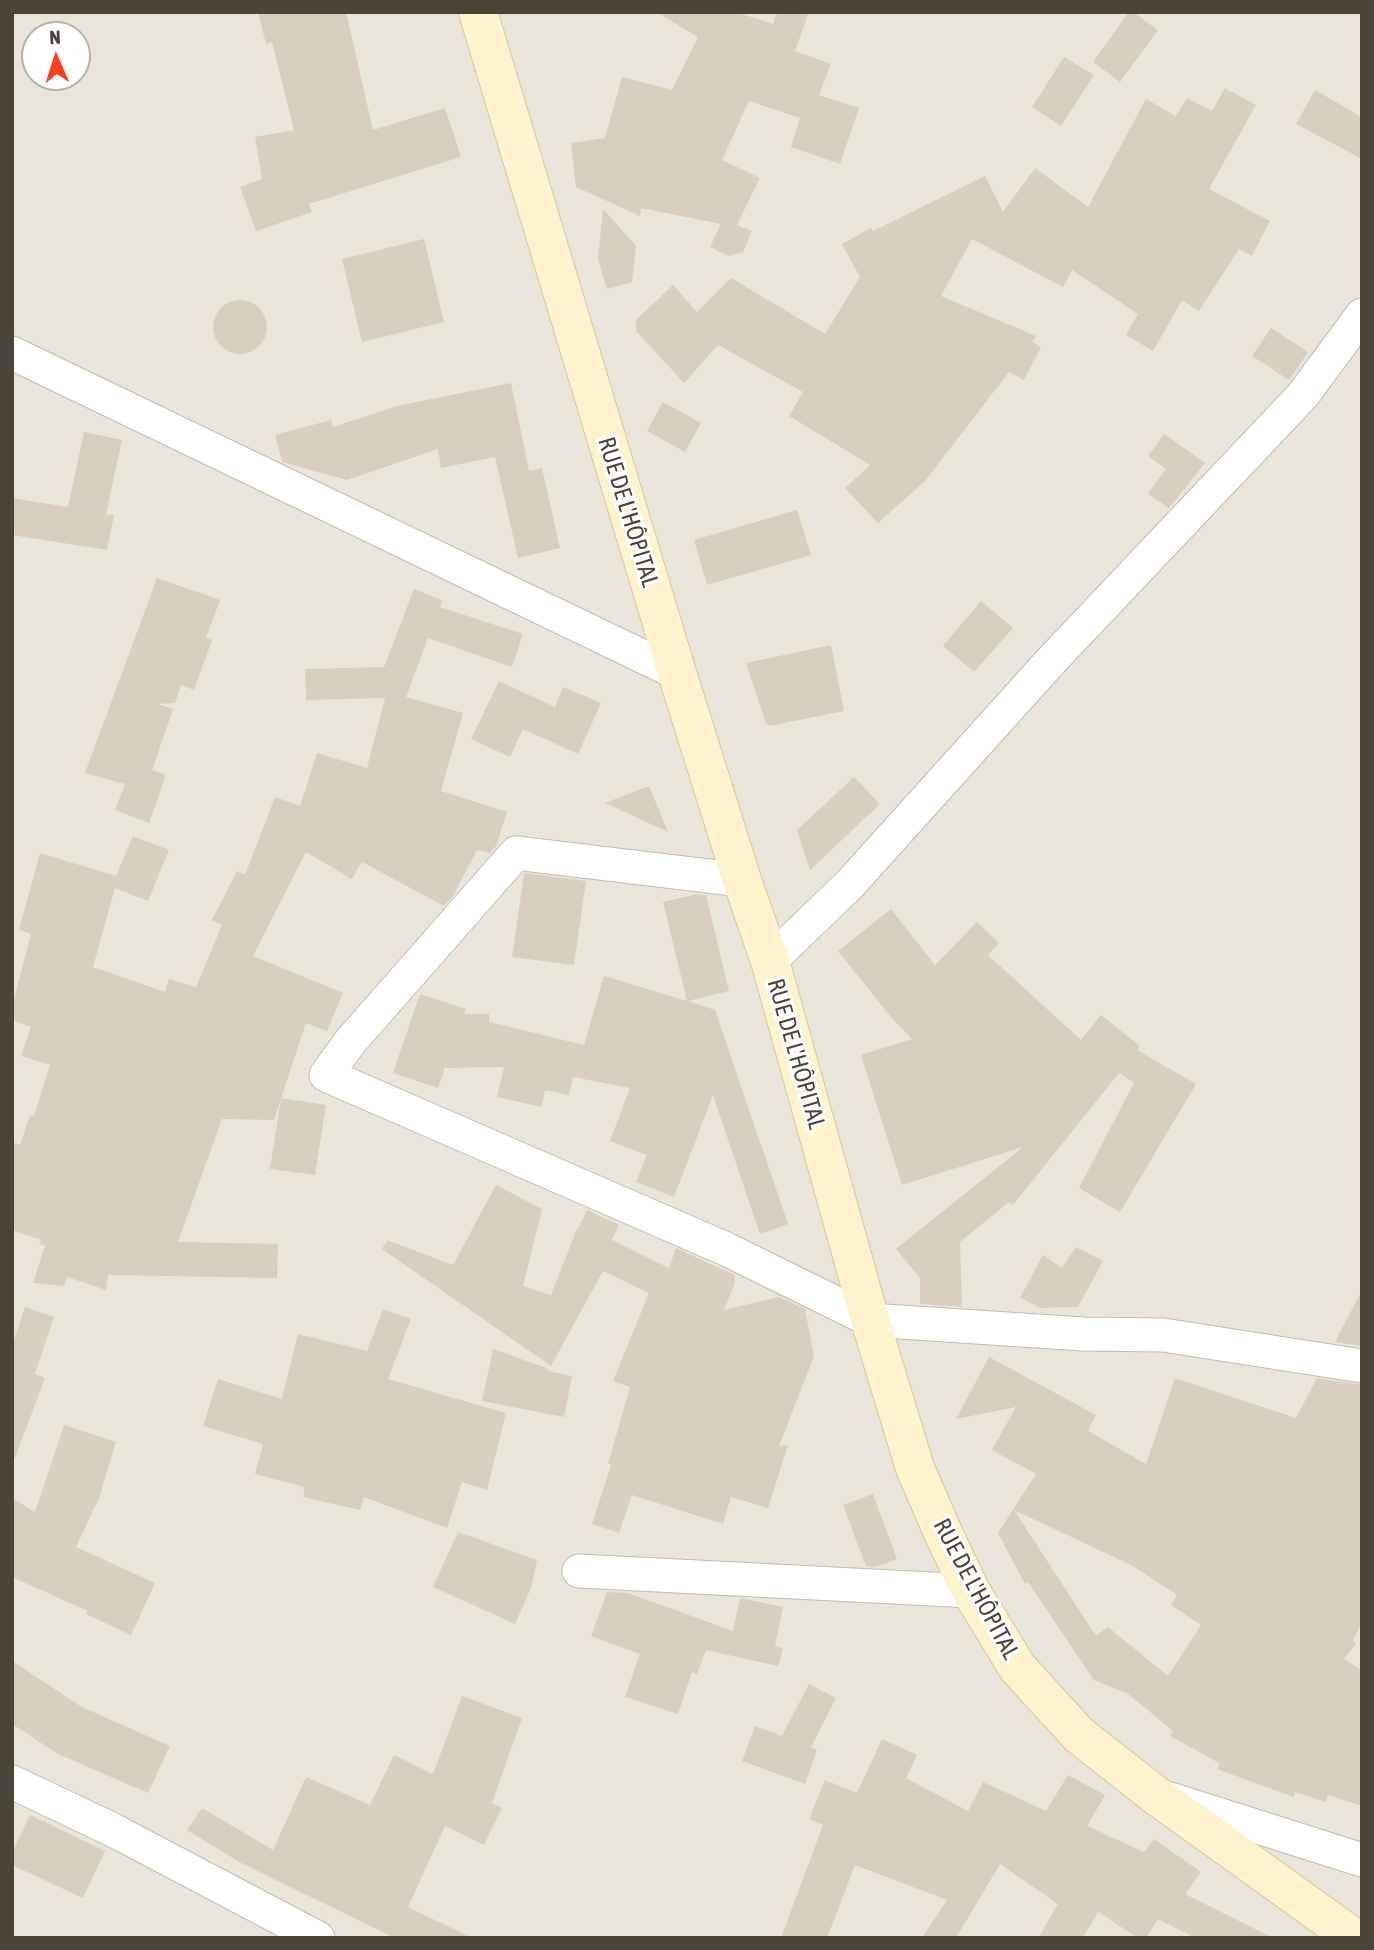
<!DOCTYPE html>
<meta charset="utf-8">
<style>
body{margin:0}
#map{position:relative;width:1374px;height:1950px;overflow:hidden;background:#f6f3ec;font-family:"Asap Condensed",sans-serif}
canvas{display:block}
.frame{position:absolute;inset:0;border:14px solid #4b4439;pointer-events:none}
.north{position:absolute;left:21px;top:21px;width:70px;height:70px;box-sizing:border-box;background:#fff;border:2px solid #b7b4b0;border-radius:50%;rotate:357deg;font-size:19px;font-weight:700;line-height:28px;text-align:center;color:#4b4439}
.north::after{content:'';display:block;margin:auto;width:24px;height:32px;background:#fc3f1d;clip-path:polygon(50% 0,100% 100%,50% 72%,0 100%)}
</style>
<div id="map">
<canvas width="1374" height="1950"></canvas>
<div class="frame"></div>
<div class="north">N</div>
</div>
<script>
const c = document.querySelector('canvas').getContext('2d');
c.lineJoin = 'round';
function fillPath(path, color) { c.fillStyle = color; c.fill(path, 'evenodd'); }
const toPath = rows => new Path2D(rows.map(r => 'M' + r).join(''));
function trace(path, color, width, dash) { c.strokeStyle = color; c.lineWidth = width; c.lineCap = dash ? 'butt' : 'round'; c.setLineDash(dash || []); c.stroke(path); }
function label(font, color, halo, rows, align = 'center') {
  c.font = font + ' "Asap Condensed",sans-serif'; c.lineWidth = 6; c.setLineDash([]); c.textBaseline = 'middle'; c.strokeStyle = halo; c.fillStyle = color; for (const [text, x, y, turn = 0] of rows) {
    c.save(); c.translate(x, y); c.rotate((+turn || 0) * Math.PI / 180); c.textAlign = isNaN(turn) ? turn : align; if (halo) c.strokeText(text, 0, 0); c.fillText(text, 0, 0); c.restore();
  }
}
fillPath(toPath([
 [12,12,1362,12,1362,1938,12,1938],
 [35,35,77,35,77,77,35,77]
]), '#eae5da');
fillPath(toPath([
 [258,12,346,12,373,130,445,108,461,157,309,204,312,212,256,231,240,187,262,179,255,137,294,130,272,42,266,44],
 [656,12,736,12,773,24,777,12,809,12,795,51,831,64,819,95,859,108,840,164,791,147,800,118,749,101,722,160,760,178,737,225,752,231,743,252,729,256,710,247,721,224,641,208,640,216,576,187,571,143,605,138,622,77,672,90,698,37],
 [1129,12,1133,12,1158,30,1120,82,1093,62],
 [1064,57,1094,75,1061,126,1032,107],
 [1225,88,1256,105,1209,189,1270,221,1252,256,1239,249,1199,311,1182,300,1153,351,1126,335,1138,314,1072,270,1063,287,972,239,941,296,1036,336,1032,342,1041,347,1024,380,1009,372,925,481,878,523,845,488,870,465,789,416,803,392,718,345,684,383,636,331,636,320,673,285,697,312,731,278,825,334,860,277,842,244,871,228,873,231,985,176,1003,212,1035,168,1088,207,1146,99,1176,116,1187,98,1212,111],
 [1315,90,1362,117,1362,159,1296,124],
 [603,209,636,246,632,282,607,289,598,259],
 [424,239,444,322,362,342,342,259],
 '213 327a27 27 0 1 1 54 0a27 27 0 1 1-54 0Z',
 [1271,328,1308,352,1289,380,1252,356],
 [511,383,529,471,542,468,560,548,518,558,495,457,441,468,438,449,347,480,282,462,275,435,331,420,333,427,397,406],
 [663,402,701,423,685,452,647,431],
 [84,432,122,440,106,514,114,515,107,550,12,535,12,498,68,507],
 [1164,434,1205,463,1169,508,1148,494,1166,469,1148,456],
 [797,510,811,555,707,585,694,540],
 [157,578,220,600,206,638,212,640,194,690,181,685,175,703,158,704,173,709,152,770,166,775,149,823,115,810,125,784,85,773],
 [414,589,442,600,440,607,523,634,512,667,428,638,406,697,463,713,441,791,507,812,496,846,490,853,477,850,453,896,444,906,362,862,352,879,306,852,253,956,343,993,327,1031,306,1023,274,1120,222,1119,178,1242,278,1244,277,1278,108,1275,106,1290,67,1277,64,1286,33,1283,45,1246,39,1244,41,1240,12,1230,12,1142,20,1145,30,1115,34,1116,50,1065,21,1056,31,1027,12,1020,12,1006,31,934,19,930,40,853,116,876,133,836,169,850,148,901,115,888,93,967,165,992,169,979,196,987,222,925,212,920,237,871,245,875,275,797,300,806,317,753,367,768,385,698,306,700,305,669,384,667],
 [981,601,1013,628,974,672,943,646],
 [831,645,844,711,769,726,768,724,766,724,746,663],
 [499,681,555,707,563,687,601,703,578,754,523,729,510,757,471,739],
 [854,777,880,804,810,870,797,830],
 [649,786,668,832,605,803],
 [524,873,586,881,574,965,512,957],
 [698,894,706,895,729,991,688,1001,715,1010,788,1224,760,1234,713,1095,674,1197,636,1182,647,1155,610,1141,630,1088,573,1077,569,1095,545,1090,542,1107,497,1097,504,1067,445,1068,438,1088,393,1073,420,994,466,1009,464,1014,489,1014,489,1022,584,1045,604,976,687,1001,663,902],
 [891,909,935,965,977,922,999,943,988,955,1081,1040,1101,1015,1140,1046,1137,1050,1196,1084,1120,1212,1079,1188,1134,1083,1119,1073,1013,1205,1009,1202,960,1242,962,1307,920,1304,920,1278,896,1249,1023,1147,902,1185,861,1055,912,1039,891,1017,838,951],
 [281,1098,326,1105,315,1175,270,1169],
 [496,1185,542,1209,523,1286,551,1295,578,1226,579,1227,587,1210,619,1225,612,1240,669,1268,676,1248,735,1275,735,1283,724,1310,779,1297,805,1309,814,1356,779,1446,788,1445,768,1508,731,1497,723,1524,632,1495,619,1533,592,1524,611,1465,608,1464,630,1387,613,1381,649,1293,603,1271,551,1366,382,1249,387,1240,453,1265],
 [1076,1247,1103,1261,1078,1307,1041,1308,1020,1298,1043,1255,1062,1268],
 [1362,1290,1362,1346,1335,1342],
 [25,1307,54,1317,35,1374,45,1378,15,1458,12,1458,12,1346],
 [383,1309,411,1319,388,1379,506,1413,487,1490,462,1482,447,1528,364,1497,360,1510,303,1497,305,1487,255,1474,263,1444,203,1426,218,1379,282,1399,298,1334,367,1351],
 [493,1349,549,1369,548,1371,572,1376,564,1417,482,1401],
 [989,1357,1096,1415,1088,1431,1146,1464,1175,1378,1296,1418,1317,1378,1362,1385,1362,1622,1353,1641,1356,1644,1344,1659,1362,1671,1362,1806,1328,1795,1325,1802,1295,1792,1294,1797,1217,1769,1219,1763,1170,1736,1173,1731,1128,1694,1094,1680,1028,1582,1025,1584,998,1533,1036,1474,992,1450,1016,1407,956,1419],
 [1014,1510,1133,1566,1177,1595,1171,1605,1201,1625,1168,1676,1108,1627,1096,1636],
 [64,1425,116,1442,99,1498,76,1547,155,1583,131,1635,86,1614,88,1611,12,1577,12,1498,35,1512],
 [873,1494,897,1559,875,1567,866,1566,843,1505],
 [458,1532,537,1560,531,1588,515,1624,433,1587],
 [607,1592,628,1593,733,1631,740,1598,783,1607,775,1646,783,1649,778,1666,706,1650,697,1674,692,1672,678,1714,625,1697,640,1654,591,1636],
 [12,1661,82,1707,170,1746,148,1793,58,1754,12,1724],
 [809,1684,836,1698,811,1747,817,1750,805,1784,742,1761,755,1726,782,1736],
 [462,1696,522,1718,492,1803,502,1808,484,1845,445,1826,408,1907,472,1938,395,1938,241,1863,187,1830,202,1808,273,1850,306,1777,370,1805,394,1755,433,1774],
 [882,1739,917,1755,906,1778,968,1811,983,1782,1046,1811,1068,1775,1105,1795,1087,1826,1144,1852,1154,1839,1201,1872,1185,1894,1273,1938,1195,1938,1158,1919,1146,1938,1138,1938,1098,1912,1083,1938,1038,1938,1058,1904,1000,1864,956,1938,922,1938,947,1900,855,1865,827,1938,781,1938,823,1825,809,1819,825,1780,857,1793],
 [30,1815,105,1851,83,1898,12,1865,12,1853]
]), '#d8cfc1');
const street = toPath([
 [12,353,677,673],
 [742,880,516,853,350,1042,326,1075,726,1249,870,1320,1083,1334,1163,1335,1362,1366],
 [770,961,850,884,1051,661,1303,395,1362,315],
 [579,1571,971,1591],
 [12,1782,113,1830,318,1938],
 [1170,1799,1362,1860]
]);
const secondary = toPath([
 [478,12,677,673,742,880,770,961,870,1320,915,1468,944,1535,971,1591,1017,1667,1079,1735,1154,1794,1354,1938]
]);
trace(street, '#c2bbae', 35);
trace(secondary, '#d6c79b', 40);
trace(street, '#fff', 33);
trace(secondary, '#fff3cd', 38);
label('24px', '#4b4439', '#fff', [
 ["RUE DE L'HÔPITAL",628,512,73],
 ["RUE DE L'HÔPITAL",796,1054,74],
 ["RUE DE L'HÔPITAL",976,1589,62]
]);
</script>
